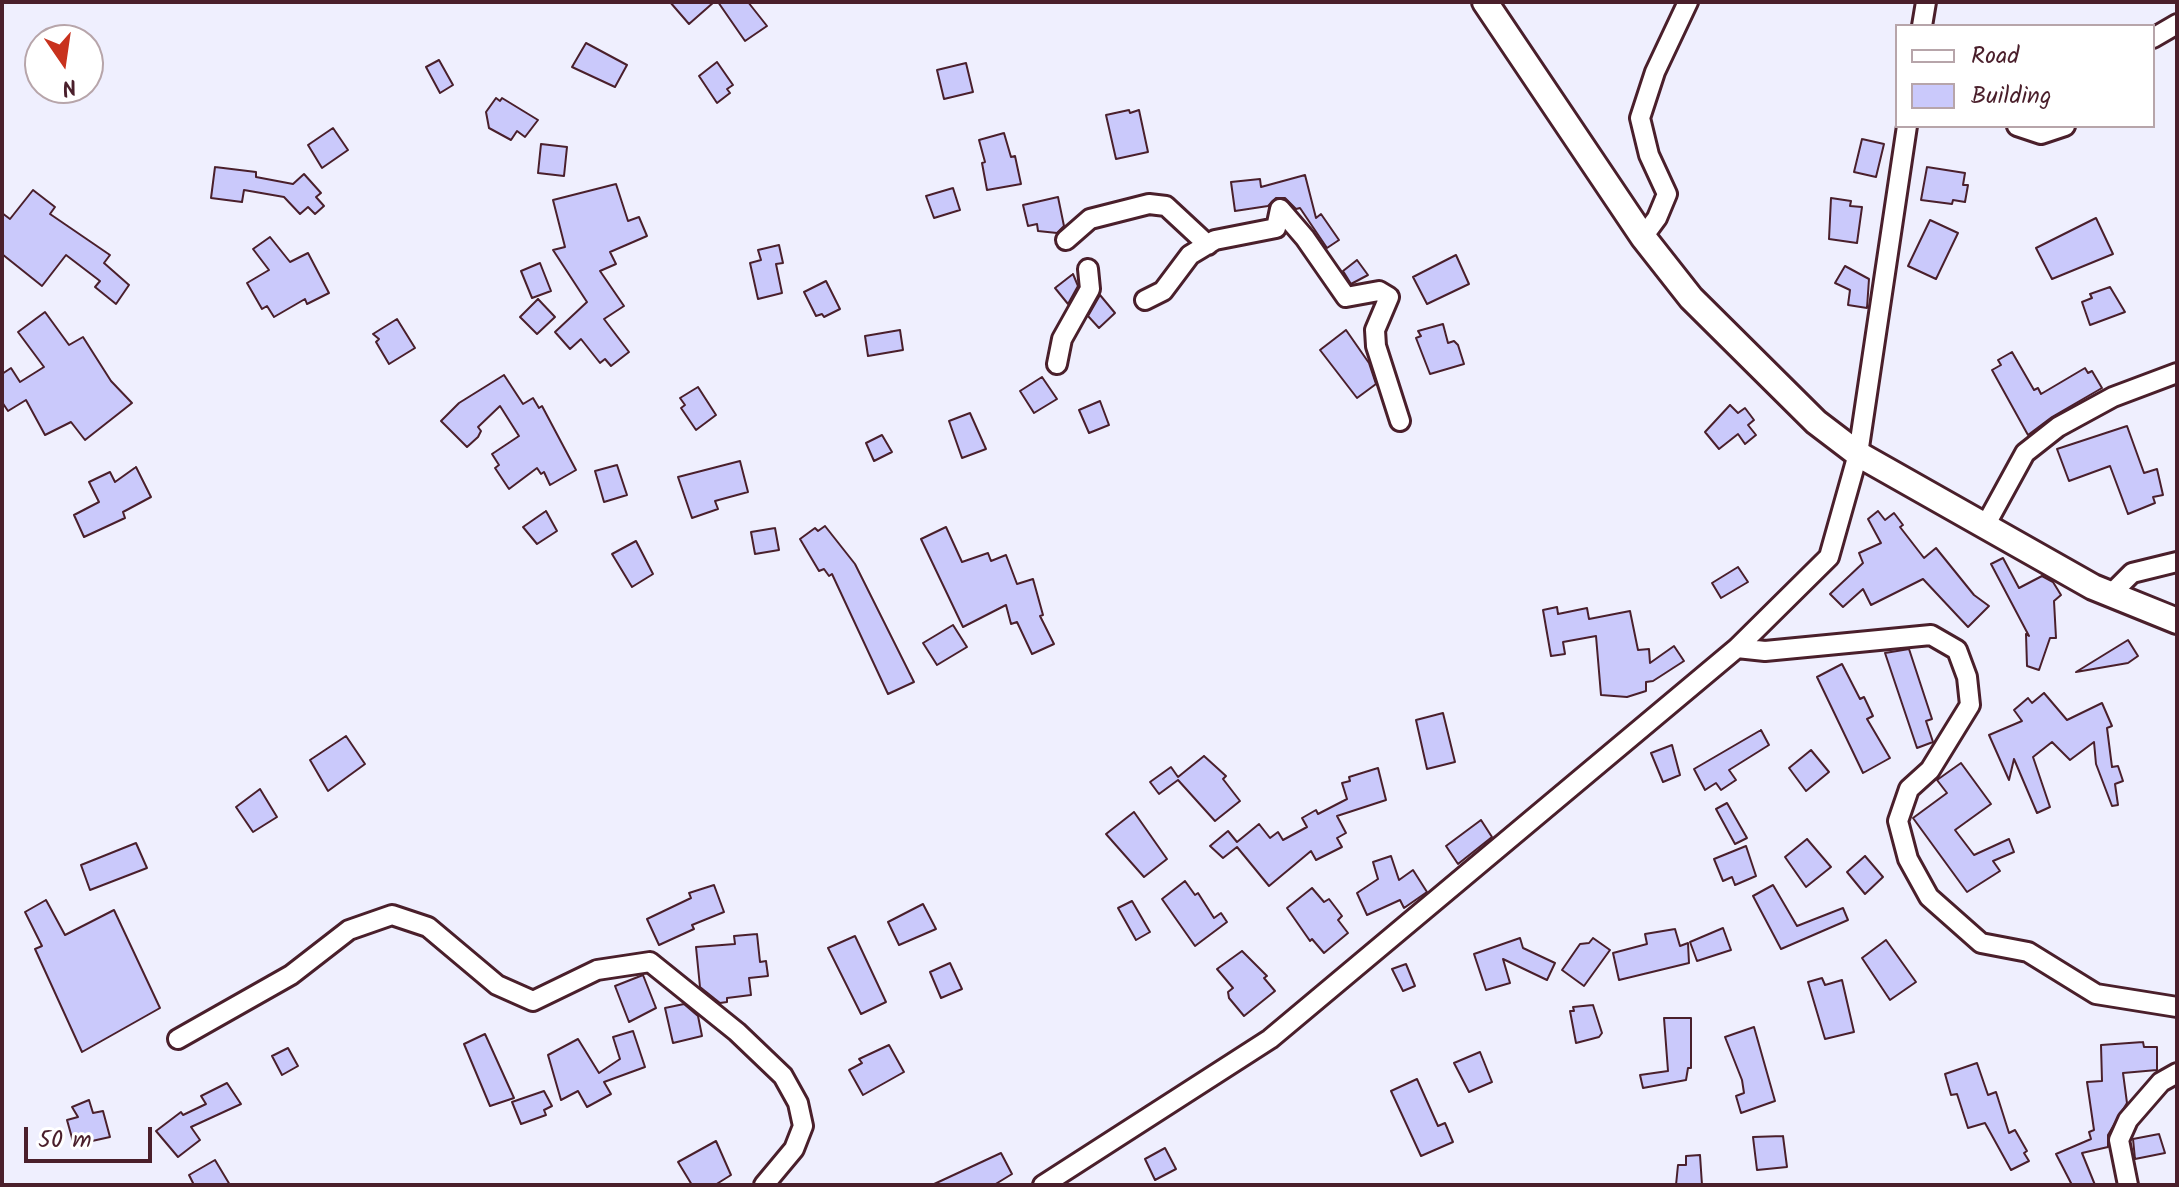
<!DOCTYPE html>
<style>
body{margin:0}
#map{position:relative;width:2179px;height:1187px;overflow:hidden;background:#efeffe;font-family:Kalam,sans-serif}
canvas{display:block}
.frame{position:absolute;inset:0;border:4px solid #4a1f2b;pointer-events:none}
.legend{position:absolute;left:1895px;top:24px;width:260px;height:104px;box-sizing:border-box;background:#fff;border:2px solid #b7a5aa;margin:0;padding:10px 14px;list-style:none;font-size:24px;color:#4a1f2b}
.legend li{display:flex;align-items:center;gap:16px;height:40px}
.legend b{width:40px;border:2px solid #b7a5aa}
.north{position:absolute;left:24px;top:24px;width:80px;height:80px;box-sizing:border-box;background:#fff;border:2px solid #b7a5aa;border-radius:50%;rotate:167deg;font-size:22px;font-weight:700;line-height:32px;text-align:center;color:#4a1f2b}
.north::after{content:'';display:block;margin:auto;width:28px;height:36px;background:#c8321e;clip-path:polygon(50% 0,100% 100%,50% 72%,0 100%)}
.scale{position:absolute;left:24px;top:1127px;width:128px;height:36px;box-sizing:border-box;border:4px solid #4a1f2b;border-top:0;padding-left:10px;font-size:24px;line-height:28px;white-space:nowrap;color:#4a1f2b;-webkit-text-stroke:6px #fff;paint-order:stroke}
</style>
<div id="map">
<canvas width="2179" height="1187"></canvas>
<div class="frame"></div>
<ul class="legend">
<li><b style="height:10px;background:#fff"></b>Road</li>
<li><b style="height:22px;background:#cac9fb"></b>Building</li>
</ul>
<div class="north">N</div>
<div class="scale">50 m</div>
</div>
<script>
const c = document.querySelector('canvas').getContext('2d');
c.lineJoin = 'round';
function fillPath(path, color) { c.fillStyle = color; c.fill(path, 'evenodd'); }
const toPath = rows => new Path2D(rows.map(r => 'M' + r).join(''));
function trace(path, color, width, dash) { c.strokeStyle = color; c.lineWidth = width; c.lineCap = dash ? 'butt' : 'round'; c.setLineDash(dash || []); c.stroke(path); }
const building = toPath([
 [670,2,714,2,689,24,670,2],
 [718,2,748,2,767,26,745,41,718,2],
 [586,43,627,65,615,87,572,67,586,43],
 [439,60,453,85,440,93,426,67,439,60],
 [717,62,733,85,727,89,730,93,717,103,699,76,717,62],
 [966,63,973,92,944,99,937,70,966,63],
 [496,98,500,101,502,98,538,120,525,137,517,131,511,140,489,128,486,112,496,98],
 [1129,110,1130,113,1139,110,1148,152,1116,159,1106,115,1129,110],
 [333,128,348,150,322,168,308,145,333,128],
 [1004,133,1011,157,1015,156,1021,184,987,190,982,163,985,162,979,140,1004,133],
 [1862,139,1884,144,1876,177,1854,172,1862,139],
 [541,144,567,147,564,176,538,173,541,144],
 [215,167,256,172,256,177,293,184,304,174,321,193,316,197,324,206,315,214,308,207,300,214,284,197,244,190,242,202,211,198,215,167],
 [1927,167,1965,173,1963,185,1968,185,1965,202,1953,200,1952,204,1921,200,1927,167],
 [1305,175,1316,218,1321,214,1339,240,1327,248,1300,208,1296,209,1285,198,1276,198,1268,206,1235,211,1231,182,1260,179,1261,187,1305,175],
 [616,184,628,221,639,217,647,236,610,252,616,264,600,271,624,306,604,319,629,352,611,366,605,359,600,363,581,339,570,349,555,332,587,302,553,250,565,247,553,200,616,184],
 [953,188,960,210,934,218,926,196,953,188],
 [33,190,55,207,50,214,110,255,104,263,129,285,116,304,95,287,100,281,66,255,42,286,2,254,2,213,10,219,33,190],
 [1058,197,1064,226,1057,233,1038,231,1037,224,1028,226,1023,205,1058,197],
 [1831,198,1851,201,1850,206,1862,207,1857,243,1829,239,1831,198],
 [2096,218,2113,254,2052,279,2036,248,2096,218],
 [1930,220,1958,233,1936,279,1908,266,1930,220],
 [270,237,290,262,308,253,329,293,307,304,305,299,274,317,267,306,262,309,247,283,269,270,253,249,270,237],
 [779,245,783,263,776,264,782,293,758,299,750,263,761,260,758,250,779,245],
 [1456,255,1469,284,1427,304,1413,277,1456,255],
 [1357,260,1368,275,1351,284,1343,271,1357,260],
 [540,263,551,291,532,298,521,271,540,263],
 [1845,266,1869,279,1867,308,1848,305,1850,290,1835,283,1845,266],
 [1073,274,1078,286,1068,304,1055,288,1073,274],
 [826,281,840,309,824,317,822,314,816,316,804,292,826,281],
 [2110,287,2125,312,2090,325,2082,302,2092,298,2090,294,2110,287],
 [1100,295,1115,313,1099,328,1088,316,1100,295],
 [538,299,555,317,537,334,520,317,538,299],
 [45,312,69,345,83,337,111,381,132,403,85,440,71,422,45,435,26,400,8,411,2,402,2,374,11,368,20,382,44,367,18,332,45,312],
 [397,319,415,348,389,364,376,342,379,339,373,334,397,319],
 [1443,324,1448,343,1454,341,1458,345,1464,364,1430,374,1416,338,1421,336,1418,331,1443,324],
 [900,330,903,350,868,356,865,336,900,330],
 [1346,330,1369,363,1376,384,1357,398,1320,350,1346,330],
 [2012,352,2034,390,2038,388,2041,394,2085,368,2088,373,2092,371,2102,388,2052,417,2028,435,1992,370,2001,365,1998,360,2012,352],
 [504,375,523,404,533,398,539,408,542,406,576,470,550,485,544,472,541,474,537,468,509,489,495,468,499,465,492,454,519,436,500,406,478,427,481,431,478,437,467,447,441,421,459,403,504,375],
 [1042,377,1057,399,1034,413,1020,391,1042,377],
 [698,387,716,415,696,430,681,408,685,405,680,398,698,387],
 [1100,401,1109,425,1089,433,1079,410,1100,401],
 [1730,405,1738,413,1745,408,1754,420,1748,425,1756,435,1745,444,1738,434,1719,449,1705,432,1730,405],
 [970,413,986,449,962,458,949,421,970,413],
 [2127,426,2144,473,2157,469,2163,495,2153,497,2155,503,2128,514,2110,466,2069,481,2057,449,2127,426],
 [882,435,892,452,874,461,866,443,882,435],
 [740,461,748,492,715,501,718,509,692,518,678,477,740,461],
 [617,465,627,495,604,502,595,471,617,465],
 [136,467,151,497,123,512,125,518,84,537,74,515,99,502,89,482,110,472,115,482,136,467],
 [546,511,557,531,537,544,523,527,546,511],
 [1878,511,1885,520,1894,513,1903,525,1900,527,1924,558,1936,548,1974,595,1989,606,1968,627,1923,579,1871,605,1863,589,1843,607,1830,594,1863,563,1859,553,1881,543,1868,519,1878,511],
 [825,526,855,564,914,682,888,694,832,574,829,576,824,569,819,571,800,539,815,528,818,531,825,526],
 [946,527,962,562,988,553,991,561,1006,555,1017,584,1033,579,1043,615,1040,616,1054,644,1032,654,1017,622,1011,624,1006,605,963,627,921,539,946,527],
 [775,528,779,550,755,554,751,532,775,528],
 [636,541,653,574,632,587,612,554,636,541],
 [2003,558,2019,588,2042,576,2053,582,2061,595,2054,601,2056,638,2050,638,2039,670,2027,666,2026,634,2029,636,1991,564,2003,558],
 [1738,567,1748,582,1721,598,1712,583,1738,567],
 [1557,607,1558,614,1587,608,1589,619,1630,611,1638,650,1649,649,1650,663,1674,646,1684,661,1653,681,1646,682,1646,691,1627,697,1601,695,1596,636,1563,642,1565,654,1551,656,1543,610,1557,607],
 [953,625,967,647,937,665,923,643,953,625],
 [2128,640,2138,656,2128,663,2076,672,2128,640],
 [1909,649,1932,719,1926,721,1933,742,1917,748,1885,653,1909,649],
 [1842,664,1860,699,1864,697,1873,716,1867,719,1890,758,1863,773,1817,677,1842,664],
 [2044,693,2067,720,2102,703,2112,726,2107,728,2112,767,2118,766,2123,781,2115,784,2118,805,2112,806,2096,764,2094,742,2070,760,2052,742,2033,757,2050,807,2037,813,2014,759,2009,780,1989,735,2022,721,2014,710,2028,698,2032,703,2044,693],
 [1443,713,1455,762,1427,769,1416,720,1443,713],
 [1761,730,1769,745,1729,770,1736,780,1721,790,1716,783,1705,790,1694,769,1761,730],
 [346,736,365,764,328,791,310,760,346,736],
 [1672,745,1680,775,1663,782,1651,753,1672,745],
 [1811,750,1829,772,1806,791,1789,768,1811,750],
 [1204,756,1226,776,1223,779,1240,801,1215,821,1178,780,1159,794,1150,782,1171,767,1178,777,1204,756],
 [1961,763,1991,804,1955,830,1974,855,2009,839,2014,852,1993,861,2000,871,1967,892,1913,818,1947,793,1937,780,1961,763],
 [1378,768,1386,800,1337,816,1346,833,1337,838,1342,847,1316,860,1311,851,1269,886,1237,847,1223,858,1210,846,1228,831,1237,842,1259,824,1270,838,1278,832,1283,840,1307,827,1302,818,1316,810,1318,814,1347,799,1342,783,1350,781,1349,777,1378,768],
 [260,789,277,817,253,832,236,807,260,789],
 [1727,803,1747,838,1735,844,1716,809,1727,803],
 [1134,812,1167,859,1144,877,1106,834,1134,812],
 [1481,820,1492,837,1458,864,1446,846,1481,820],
 [1807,839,1831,867,1806,887,1785,857,1807,839],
 [136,843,147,868,90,890,81,865,136,843],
 [1746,846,1756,876,1735,885,1732,877,1723,881,1714,859,1746,846],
 [1391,856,1399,880,1413,870,1427,892,1404,908,1400,900,1367,915,1357,893,1378,879,1373,862,1391,856],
 [1865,856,1883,877,1865,894,1847,872,1865,856],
 [1185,881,1195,895,1198,893,1214,918,1221,913,1227,922,1195,946,1162,899,1185,881],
 [714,885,724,912,692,925,694,929,659,945,647,919,691,898,689,893,714,885],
 [1773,885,1797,926,1843,908,1848,920,1781,949,1753,896,1773,885],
 [1312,888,1324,902,1329,899,1342,916,1338,920,1348,933,1324,953,1312,939,1310,941,1287,908,1312,888],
 [46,900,65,935,114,910,160,1008,82,1052,35,949,42,946,25,912,46,900],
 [1132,901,1150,932,1136,940,1118,908,1132,901],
 [923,904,936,929,899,945,888,922,923,904],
 [1723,928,1731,950,1697,961,1690,942,1723,928],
 [1675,929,1680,946,1688,943,1689,963,1619,980,1613,953,1647,944,1645,934,1675,929],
 [757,934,760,962,766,961,768,976,749,978,751,995,727,998,727,1002,720,1003,700,987,696,947,735,944,734,936,757,934],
 [855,936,886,1002,861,1014,828,948,855,936],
 [1520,938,1523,948,1555,963,1547,980,1503,959,1510,983,1486,990,1474,954,1520,938],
 [1593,938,1610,950,1584,986,1562,970,1580,944,1589,943,1593,938],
 [1886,940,1916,982,1890,1000,1862,958,1886,940],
 [1242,951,1267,976,1264,978,1275,991,1244,1016,1229,998,1228,992,1233,988,1217,969,1242,951],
 [950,963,962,989,941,998,930,972,950,963],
 [1406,964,1415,986,1403,991,1392,969,1406,964],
 [643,975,656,1008,629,1022,615,986,643,975],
 [1822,978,1825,985,1842,980,1854,1032,1825,1039,1808,982,1822,978],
 [684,1004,698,1016,702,1036,673,1043,665,1008,684,1004],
 [1593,1005,1602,1033,1599,1037,1576,1043,1570,1011,1574,1011,1573,1007,1593,1005],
 [1664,1018,1691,1018,1691,1068,1688,1068,1686,1080,1643,1088,1640,1075,1668,1071,1664,1018],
 [1754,1027,1775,1101,1741,1113,1736,1096,1744,1093,1742,1080,1725,1037,1754,1027],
 [633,1031,645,1067,604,1082,611,1094,587,1107,578,1091,561,1100,548,1055,578,1039,599,1073,620,1059,613,1037,633,1031],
 [485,1034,514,1098,490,1106,464,1044,485,1034],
 [2143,1042,2144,1047,2157,1047,2157,1070,2123,1073,2127,1103,2108,1135,2108,1147,2082,1153,2095,1185,2072,1185,2056,1154,2091,1139,2089,1132,2094,1130,2087,1082,2102,1081,2101,1045,2143,1042],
 [889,1045,904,1072,863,1095,849,1070,862,1063,859,1059,889,1045],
 [288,1048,298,1066,282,1075,272,1056,288,1048],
 [1480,1052,1492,1082,1469,1092,1454,1063,1480,1052],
 [1977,1063,1988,1095,1996,1092,2009,1133,2015,1130,2027,1151,2024,1153,2029,1161,2011,1170,1985,1123,1968,1128,1957,1094,1951,1095,1945,1074,1977,1063],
 [1417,1079,1438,1126,1445,1123,1453,1142,1421,1156,1391,1091,1417,1079],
 [227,1083,241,1104,191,1127,200,1140,178,1157,156,1131,181,1112,183,1115,206,1104,201,1096,227,1083],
 [544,1091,552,1106,544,1110,546,1115,521,1124,512,1102,544,1091],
 [89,1100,93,1113,103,1111,110,1137,74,1145,67,1120,78,1117,72,1107,89,1100],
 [2159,1134,2165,1153,2135,1159,2133,1139,2159,1134],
 [1783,1136,1787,1167,1757,1170,1753,1137,1783,1136],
 [716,1141,731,1175,715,1185,692,1185,678,1162,716,1141],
 [1165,1148,1176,1169,1155,1180,1145,1159,1165,1148],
 [1001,1153,1012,1174,994,1185,932,1185,1001,1153],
 [1700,1155,1702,1185,1676,1185,1678,1165,1686,1165,1686,1156,1700,1155],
 [215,1160,230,1185,194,1185,189,1175,215,1160]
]);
fillPath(building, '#cac9fb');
trace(building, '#4a1f2b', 2);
const minor = toPath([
 [1922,26,1926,2],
 [2153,38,2177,24],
 [2017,126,2041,134,2065,126],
 [1280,209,1305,238,1346,297,1379,291,1389,297,1375,330,1376,346,1400,421],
 [1643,237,1657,218,1667,194,1649,155,1640,118,1655,72,1688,2],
 [1066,240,1090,219,1149,204,1166,206,1208,245],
 [1145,300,1163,291,1190,255,1215,240,1276,228,1280,209],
 [1057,364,1062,339,1090,289,1088,269],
 [1985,526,2025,453,2058,427,2113,397,2177,373],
 [2112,593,2132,573,2177,562],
 [1737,648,1765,651,1931,635,1957,650,1967,677,1970,705,1930,770,1909,789,1898,821,1908,859,1929,897,1981,943,2028,952,2096,994,2177,1007],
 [178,1039,291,975,349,930,392,915,428,927,497,985,533,1001,597,970,650,962,737,1032,783,1076,798,1103,803,1126,794,1149,764,1185],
 [1043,1185,1270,1039,1737,648,1829,557,1858,454,1907,126],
 [2128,1185,2119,1140,2128,1120,2161,1082,2177,1073]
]);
const tertiary = toPath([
 [1485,2,1643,237,1691,298,1816,422,1858,454,2093,587,2177,621]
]);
trace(minor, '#4a1f2b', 24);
trace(tertiary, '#4a1f2b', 30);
trace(minor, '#fff', 18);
trace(tertiary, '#fff', 24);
</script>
